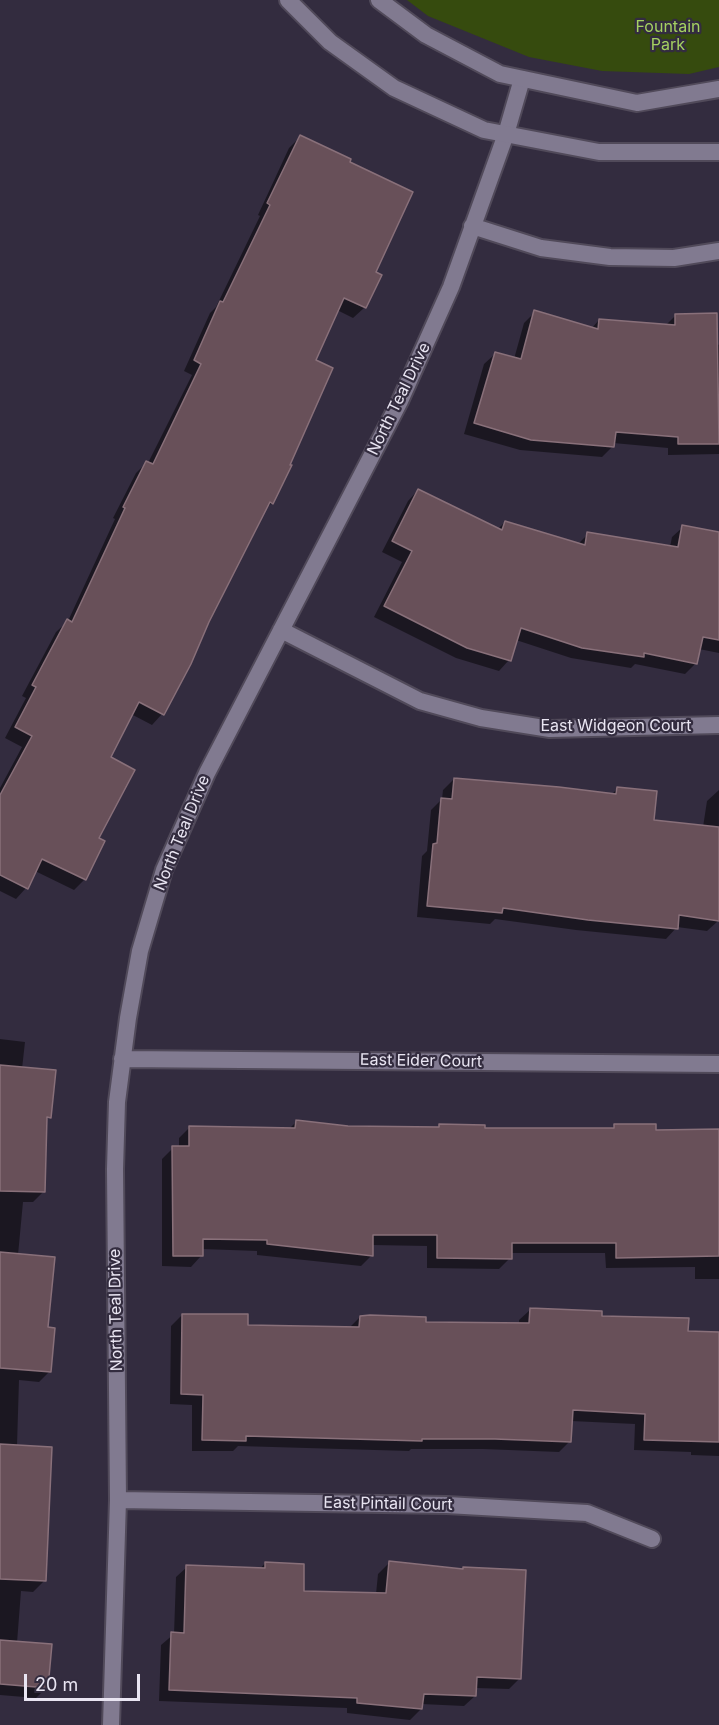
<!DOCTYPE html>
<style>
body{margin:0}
#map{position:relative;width:719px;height:1725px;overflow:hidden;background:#332c3f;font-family:Inter,sans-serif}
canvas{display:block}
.scale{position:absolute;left:24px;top:1674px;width:116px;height:27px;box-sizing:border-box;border:3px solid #e9e5f2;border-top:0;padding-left:8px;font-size:18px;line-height:21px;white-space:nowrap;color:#e9e5f2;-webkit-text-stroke:4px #332c3f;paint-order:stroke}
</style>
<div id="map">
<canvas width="719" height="1725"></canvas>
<div class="scale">20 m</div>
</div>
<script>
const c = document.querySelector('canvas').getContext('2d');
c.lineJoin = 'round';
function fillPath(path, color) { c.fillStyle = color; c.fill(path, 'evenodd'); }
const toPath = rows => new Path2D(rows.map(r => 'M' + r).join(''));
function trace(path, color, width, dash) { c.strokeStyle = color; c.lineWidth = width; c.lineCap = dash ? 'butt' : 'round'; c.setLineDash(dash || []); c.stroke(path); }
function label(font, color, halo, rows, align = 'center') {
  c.font = font + ' Inter,sans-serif'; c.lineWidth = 4.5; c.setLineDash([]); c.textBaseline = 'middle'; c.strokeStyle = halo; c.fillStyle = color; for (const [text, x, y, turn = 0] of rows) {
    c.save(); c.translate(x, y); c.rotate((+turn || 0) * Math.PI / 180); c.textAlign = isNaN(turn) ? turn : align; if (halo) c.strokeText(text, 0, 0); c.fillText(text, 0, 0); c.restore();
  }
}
fillPath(toPath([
 [407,0,719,0,719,67,689,74,602,71,529,57,428,16]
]), '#364b0e');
fillPath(toPath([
 [300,137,374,273,380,275,364,308,353,318,337,310,314,361,272,503,264,510,162,714,152,725,131,714,109,757,97,839,103,842,84,880,74,890,35,871,26,888,16,899,0,891,0,788,22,747,5,738,26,698,22,696,56,632,68,621,115,519,113,518,136,473,147,462,148,463,192,375,184,371,210,313,216,307,260,216,258,215,289,148],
 [535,312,591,329,599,320,665,326,676,315,719,345,719,454,668,455,668,448,613,443,613,446,602,457,520,450,464,434,484,364,495,354,514,359,524,323],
 [418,490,498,529,505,522,578,544,588,534,670,547,672,537,683,527,719,534,719,653,699,649,696,663,685,674,635,664,631,668,571,658,516,640,509,660,499,671,456,658,374,617,402,562,382,552,408,501],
 [454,779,611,795,617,789,653,822,703,827,707,801,719,790,718,921,707,931,677,927,666,939,576,930,495,919,490,924,417,917,422,856,427,851,431,810,442,799,443,790],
 [0,1039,25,1042,22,1069,49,1117,46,1120,44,1191,33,1202,23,1202,18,1255,46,1328,50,1371,39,1382,19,1380,17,1446,44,1581,33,1592,21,1591,17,1643,47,1687,36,1698,0,1695],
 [296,1122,348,1127,437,1128,440,1125,484,1130,611,1129,614,1126,655,1132,719,1131,719,1279,695,1279,695,1267,606,1268,605,1253,510,1253,510,1258,499,1269,427,1268,427,1246,372,1245,372,1255,361,1266,257,1255,257,1251,202,1249,201,1256,191,1267,162,1266,162,1159,173,1148,179,1148,179,1138,190,1127,289,1129],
 [530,1310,601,1317,687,1333,719,1334,719,1456,691,1455,691,1452,634,1450,635,1424,571,1421,570,1441,559,1452,483,1449,411,1449,409,1451,238,1446,233,1451,192,1451,192,1405,170,1404,171,1326,182,1315,246,1326,349,1328,360,1317,424,1324,519,1324,519,1320],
 [265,1563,302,1592,376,1594,378,1574,389,1563,461,1570,463,1568,520,1678,509,1689,475,1688,475,1696,464,1706,421,1704,421,1709,410,1720,347,1713,347,1708,159,1701,161,1645,174,1634,176,1577,187,1567,260,1569]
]), '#0007');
const building = toPath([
 [300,135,351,159,350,162,413,192,376,272,382,275,366,308,344,298,316,360,333,368,290,465,292,465,273,504,270,502,209,622,191,664,164,715,139,702,111,757,135,770,99,838,105,841,86,880,42,859,28,889,0,875,0,795,32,736,15,727,36,687,32,685,67,619,72,622,125,508,123,507,146,461,153,464,201,364,194,360,220,301,223,302,270,205,267,203,300,135],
 [534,310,598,329,599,319,675,325,675,314,717,313,719,444,678,444,678,437,616,432,614,447,531,440,474,423,495,352,521,359,534,310],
 [418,489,502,530,505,521,585,545,587,532,678,547,682,525,719,532,719,640,703,637,697,664,644,653,644,657,582,648,521,628,511,661,467,648,384,606,412,551,392,541,418,489],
 [454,778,559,787,616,794,617,787,657,791,654,820,719,827,719,921,679,915,678,929,588,920,503,908,502,913,427,906,433,844,437,843,441,798,452,799,454,778],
 [0,1065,56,1070,51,1118,47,1117,45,1192,0,1191,0,1065],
 [296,1120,348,1126,439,1127,439,1124,485,1125,485,1128,614,1128,614,1124,656,1124,656,1130,719,1129,719,1256,616,1258,616,1243,512,1243,512,1259,437,1258,437,1235,373,1235,373,1256,267,1244,267,1240,203,1239,203,1256,173,1256,172,1146,189,1146,189,1126,295,1128,296,1120],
 [0,1252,55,1257,48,1327,55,1328,51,1372,0,1368,0,1252],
 [530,1308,602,1311,602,1316,689,1318,688,1331,719,1332,719,1442,644,1440,645,1414,573,1410,571,1442,495,1439,422,1439,422,1441,246,1436,246,1441,202,1440,203,1395,181,1394,182,1314,248,1314,248,1325,359,1327,360,1316,370,1315,426,1317,426,1322,529,1323,530,1308],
 [0,1444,52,1447,46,1581,0,1579,0,1444],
 [389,1561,463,1569,463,1567,526,1570,521,1679,477,1677,476,1696,424,1694,422,1709,357,1703,357,1698,169,1690,171,1632,184,1633,186,1565,265,1568,265,1562,304,1564,304,1591,386,1593,389,1561],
 [0,1640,52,1644,48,1688,0,1684,0,1640]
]);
fillPath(building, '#685059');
trace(building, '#89707a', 1.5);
const minor = toPath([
 [472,226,541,248,610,257,674,258,719,251],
 [281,630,420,701,481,718,550,729,719,725],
 [122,1059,719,1064],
 [118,1500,447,1505,587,1513,652,1539],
 [111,1725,118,1500,115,1169,117,1102,128,1018,140,951,164,870,207,773,400,401,451,287,506,134,522,79]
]);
const tertiary = toPath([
 [288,0,330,42,394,88,484,130,599,152,719,152],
 [379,0,426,35,500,74,637,103,719,89]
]);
trace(minor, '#514a5a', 20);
trace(tertiary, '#514a5a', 20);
trace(minor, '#817a90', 16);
trace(tertiary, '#817a90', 16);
label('16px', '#a5d161', '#332c3f', [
 ["Fountain",668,27],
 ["Park",668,45]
]);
label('16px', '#e9e5f2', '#332c3f', [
 ["North Teal Drive",399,399,-64],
 ["East Widgeon Court",616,726],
 ["North Teal Drive",182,833,-68],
 ["East Eider Court",421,1061,1],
 ["North Teal Drive",116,1310,-91],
 ["East Pintail Court",388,1504,1]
]);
</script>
